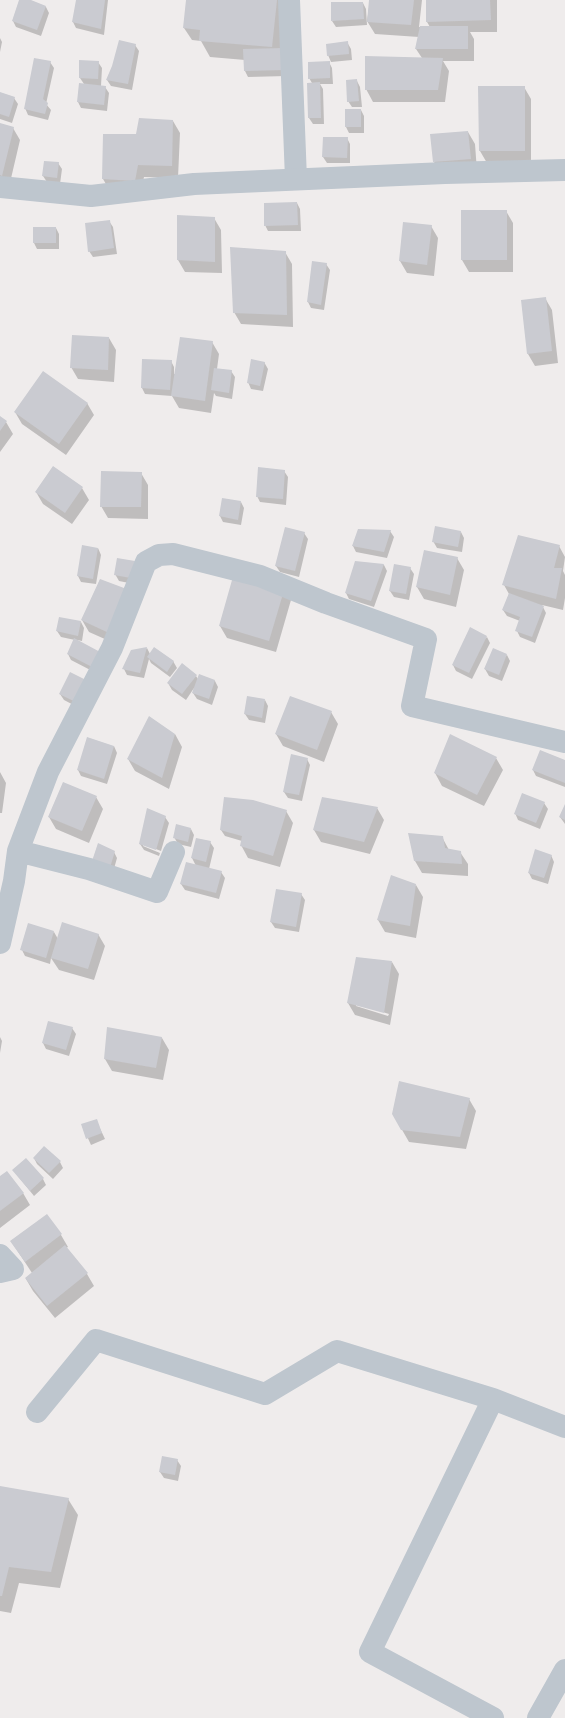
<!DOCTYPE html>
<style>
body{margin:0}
canvas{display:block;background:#efecec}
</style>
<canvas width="565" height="1718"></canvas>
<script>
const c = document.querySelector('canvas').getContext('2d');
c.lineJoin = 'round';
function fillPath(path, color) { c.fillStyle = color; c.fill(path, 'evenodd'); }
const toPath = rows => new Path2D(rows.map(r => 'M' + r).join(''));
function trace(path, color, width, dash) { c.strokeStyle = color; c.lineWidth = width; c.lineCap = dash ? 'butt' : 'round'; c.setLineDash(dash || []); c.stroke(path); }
fillPath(toPath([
 [20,0,28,0,46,7,49,13,41,36,16,27,13,21],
 [77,0,108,0,104,35,76,28,73,22],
 [187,0,287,0,287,76,248,77,245,71,245,60,210,57,201,41,192,40,184,28],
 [370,0,422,0,419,27,430,27,427,22,427,0,497,0,497,32,470,32,474,39,474,61,443,61,449,71,445,102,373,102,366,89,422,58,416,49,419,37,375,34,367,21],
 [363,3,366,9,367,25,336,27,332,21],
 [0,38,2,42,0,52],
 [347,42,351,49,352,60,331,62,328,55],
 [135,45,139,51,132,90,111,86,107,80],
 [80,61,98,62,102,68,101,86,105,87,109,93,107,111,81,108,78,102,84,84,80,78],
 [50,62,54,68,46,104,51,110,48,120,28,115,25,108],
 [329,62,332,68,333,84,320,84,323,89,324,124,313,124,309,118,312,83,309,78],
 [357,81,360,87,362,107,352,107,348,101],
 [524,87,531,99,531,163,487,163,480,151],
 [0,94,14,98,18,104,12,123,0,119],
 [361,110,364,116,364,133,349,133,346,127],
 [173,121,180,133,178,178,144,177,141,192,110,191,103,179,104,135,137,135],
 [0,124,13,128,20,140,9,187,0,186],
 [468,132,475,144,477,171,441,174,434,162],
 [324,138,347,138,350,144,350,163,327,163,323,157],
 [45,162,58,163,62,169,60,184,47,182,43,176],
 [297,203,300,209,301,231,268,231,265,225],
 [462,211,506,211,513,223,513,272,469,272,462,260],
 [178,216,214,218,221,230,222,273,185,272,178,260],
 [109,221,113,227,117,254,93,257,89,251],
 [431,226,438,238,434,276,407,273,400,261],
 [56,228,59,234,59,249,37,249,34,243],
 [285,252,292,264,293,327,241,324,234,312],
 [326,264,330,270,324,310,311,308,308,302],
 [545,298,552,310,558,363,535,366,528,354],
 [109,338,116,350,114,382,78,379,71,367],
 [212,342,219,354,217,369,231,371,235,377,232,399,216,396,214,393,211,413,179,408,172,396,145,394,142,388,143,360,171,361,174,367,174,374,176,374],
 [264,362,268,369,263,391,251,389,248,382],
 [87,403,94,415,66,455,22,424,15,412],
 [0,418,6,422,13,434,0,452],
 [284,471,288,477,286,505,260,502,257,496],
 [141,473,148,485,148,519,108,518,101,506],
 [82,488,89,500,72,524,43,504,36,492],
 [241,502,244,508,241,525,223,522,220,516],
 [390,531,394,537,387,558,356,552,353,546],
 [461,532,464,538,462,552,437,548,433,541],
 [304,533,308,539,299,577,280,572,276,566],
 [559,546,565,557,563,571,565,575,565,598,563,610,542,605,546,613,535,643,520,637,517,631,520,621,507,616,503,610,509,594,504,585],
 [98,548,101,555,96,584,81,582,78,576],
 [457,558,464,570,456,607,424,599,417,587],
 [356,562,384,565,387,571,374,607,349,599,346,593],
 [137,568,134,584,119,581,115,574],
 [410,568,414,574,409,600,394,597,390,591],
 [235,574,291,600,276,652,227,638,220,626],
 [100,580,116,644,89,632,82,620],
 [81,622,84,628,82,641,77,640,98,674,71,660,68,654,75,640,61,637,57,631],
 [487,637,490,643,472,679,456,671,453,665],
 [147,648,150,654,173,661,177,668,170,677,151,663,149,659,144,678,127,675,124,669],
 [507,655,510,661,502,681,489,676,485,669],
 [70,674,85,711,64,700,60,694],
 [196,676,198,679,200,676,215,681,218,687,212,705,197,699,193,693,194,688,186,700,172,690,168,683],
 [265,700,268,706,265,723,249,720,245,714],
 [331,712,338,724,324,762,283,746,276,734],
 [175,734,182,747,169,789,135,771,128,759],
 [450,736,496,758,503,770,484,806,442,786,435,773],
 [114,746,117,753,107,784,81,776,78,770],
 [307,759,310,765,302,801,288,798,284,792],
 [565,761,565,787,536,776,533,770],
 [0,772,6,783,2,813,0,813],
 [96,797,103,809,89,843,56,829,49,817],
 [544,803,548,809,540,829,518,820,515,813],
 [565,806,565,824,560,817],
 [377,808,384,820,370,854,321,842,314,830],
 [286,811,293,823,280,867,248,858,241,845,242,841,225,836,221,830],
 [165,817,169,823,161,851,143,844,143,846,160,853,159,856,144,850,140,844],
 [191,829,194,835,191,847,178,844,174,837],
 [442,837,449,850,460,852,468,864,468,876,422,873,415,861],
 [197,839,210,842,214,848,209,869,221,872,225,878,219,899,185,890,181,884,196,866,192,858],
 [114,852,117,858,112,876,95,873],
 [551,855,554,862,548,884,532,879,529,873],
 [416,885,423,897,416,938,385,932,378,920],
 [301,894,305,900,299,932,275,928,271,922],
 [54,932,58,939,98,934,105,946,94,980,59,970,51,958,50,964,25,956,22,950],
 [392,962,399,974,390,1025,355,1015,348,1003],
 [356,1004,389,1014,388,1016,356,1006],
 [72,1028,76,1034,69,1056,46,1049,43,1043],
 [0,1037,2,1041,0,1053],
 [162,1038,169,1050,163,1080,112,1071,105,1059],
 [469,1099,476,1111,466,1149,409,1142,393,1114],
 [96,1120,105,1139,91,1145,82,1125],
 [34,1158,60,1162,63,1168,53,1179,37,1164],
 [13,1170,43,1179,46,1185,34,1196],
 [0,1177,23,1193,30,1205,0,1228],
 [47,1215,61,1235,68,1247,66,1248,87,1274,94,1286,55,1318,33,1291,26,1279,32,1273,11,1241],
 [177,1460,181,1466,178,1481,164,1478,160,1472],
 [0,1487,68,1499,78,1515,60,1588,19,1583,11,1613,0,1611]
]), '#0003');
fillPath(toPath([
 [19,0,31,0,46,6,37,30,12,21],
 [76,0,105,0,101,29,72,22],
 [186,0,277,0,272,47,199,41,200,30,183,28],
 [369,0,414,0,411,25,367,22],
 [426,0,490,0,491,20,426,22],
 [331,2,363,2,364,19,331,21],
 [420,26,468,26,468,49,415,49],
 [119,40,136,44,128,84,106,80,112,66],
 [348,41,349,54,327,56,326,44],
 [284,48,285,70,244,71,243,49],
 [365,56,443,58,438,90,365,90],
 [34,58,51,61,43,99,48,103,45,114,24,109],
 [79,60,99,61,98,79,79,78],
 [330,61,330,78,308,79,308,62],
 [357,79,359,101,347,102,346,80],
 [320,82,321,118,308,118,307,83],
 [79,83,106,86,104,105,77,102],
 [478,86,525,86,525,151,479,151],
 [0,92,15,97,9,117,0,114],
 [345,109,361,109,361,127,345,127],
 [139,118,173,120,172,166,138,165,135,181,102,179,103,134,136,134],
 [0,123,14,127,2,176,0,175],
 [468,131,471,159,433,162,430,134],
 [323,137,348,137,347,158,322,157],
 [44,161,59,162,57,178,42,176],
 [297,202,298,225,264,226,264,203],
 [461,210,507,210,507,260,461,260],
 [177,215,215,217,215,262,177,260],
 [110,220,114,248,88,252,85,223],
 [403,222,432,225,427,265,399,261],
 [33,227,56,227,56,243,33,243],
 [230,247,286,251,287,315,233,313],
 [312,261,327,263,321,305,307,302],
 [546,297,552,351,527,354,521,300],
 [72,335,109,337,108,370,70,368],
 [180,337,213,341,205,401,171,396],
 [142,359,172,360,170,390,141,388],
 [251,359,265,362,260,386,247,383],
 [214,368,232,370,229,393,211,390],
 [43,371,88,403,59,444,14,412],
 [0,416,7,421,0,431],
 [53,466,83,487,65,513,35,492],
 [258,467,285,470,283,499,256,497],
 [101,471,142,472,141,507,100,507],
 [222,498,241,501,238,520,219,516],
 [435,526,461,531,458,547,432,542],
 [285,527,305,532,295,571,275,566],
 [358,529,391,530,384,552,352,546],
 [518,535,560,545,554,568,562,568,556,599,502,585],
 [82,545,98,548,93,579,77,576],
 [424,550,458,557,450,595,416,587],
 [117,558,135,561,131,578,114,575],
 [355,561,384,564,371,601,345,593],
 [394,564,411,567,406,594,389,591],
 [234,573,285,587,269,641,219,626],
 [100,579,132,591,109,633,81,620],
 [509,593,544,606,532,637,515,631,520,617,502,610],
 [59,617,81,621,78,636,56,631],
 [470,627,487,636,469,673,452,665],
 [74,638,102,653,94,668,67,654],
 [147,647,140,673,122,669,131,650],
 [154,647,174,661,167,672,147,657],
 [493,648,507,654,499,675,484,669],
 [182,663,197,675,182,694,167,683],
 [70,672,92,683,82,705,59,694],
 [199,674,215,680,209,699,192,693],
 [247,696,265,699,262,718,244,714],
 [290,696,332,711,317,750,275,734],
 [149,716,175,734,162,778,127,759],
 [450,734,497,757,477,795,434,773],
 [87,737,114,746,104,779,77,770],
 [540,750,565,760,565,783,532,770],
 [291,754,308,758,299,795,283,792],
 [63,782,97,796,82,831,48,817],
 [522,793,545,802,536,823,514,814],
 [224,797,253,800,287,810,273,856,240,846,242,836,220,830],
 [322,797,378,807,364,842,313,830],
 [565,804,565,820,559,817],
 [147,808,166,816,156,850,139,844],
 [176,824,191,828,188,842,173,838],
 [408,833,443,836,445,848,461,851,462,864,414,861],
 [196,838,211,841,206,862,191,858],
 [98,843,115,851,109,871,90,867],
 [535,849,552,855,544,878,528,873],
 [186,862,222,871,216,893,180,884],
 [391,875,416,884,410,926,377,920],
 [276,889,302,893,296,927,270,922],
 [62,922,99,934,88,969,51,958],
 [28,923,54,931,46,958,20,950],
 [356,957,392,961,384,1013,347,1003],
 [48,1021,73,1027,66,1050,42,1043],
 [107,1027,162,1037,156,1068,104,1059],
 [399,1081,470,1098,460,1137,401,1130,392,1114],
 [97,1119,102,1133,86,1139,81,1124],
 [44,1146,61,1161,49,1173,33,1158],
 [26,1158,44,1178,30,1191,12,1170],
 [7,1171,24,1193,0,1211,0,1176],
 [47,1214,62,1234,25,1262,10,1241],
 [65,1245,88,1273,47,1306,25,1278],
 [162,1456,178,1459,175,1475,159,1472],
 [0,1486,69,1498,51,1572,9,1567,2,1596,0,1596]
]), '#cacbd1');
trace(toPath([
 [289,0,296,179],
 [18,851,48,772,112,648,146,562,159,555,173,554,260,576,326,603,426,639,412,706,565,742],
 [0,943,14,881,18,851,89,869,157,892,174,852],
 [0,1255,13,1269,0,1272],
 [37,1412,96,1340,265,1394,337,1351,493,1399],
 [493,1718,370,1652,493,1399,565,1427],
 [538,1718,565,1670]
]), '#bec6ce', 22);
trace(toPath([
 [0,187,91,196,194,184,445,173,565,170]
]), '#bec6ce', 22);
</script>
